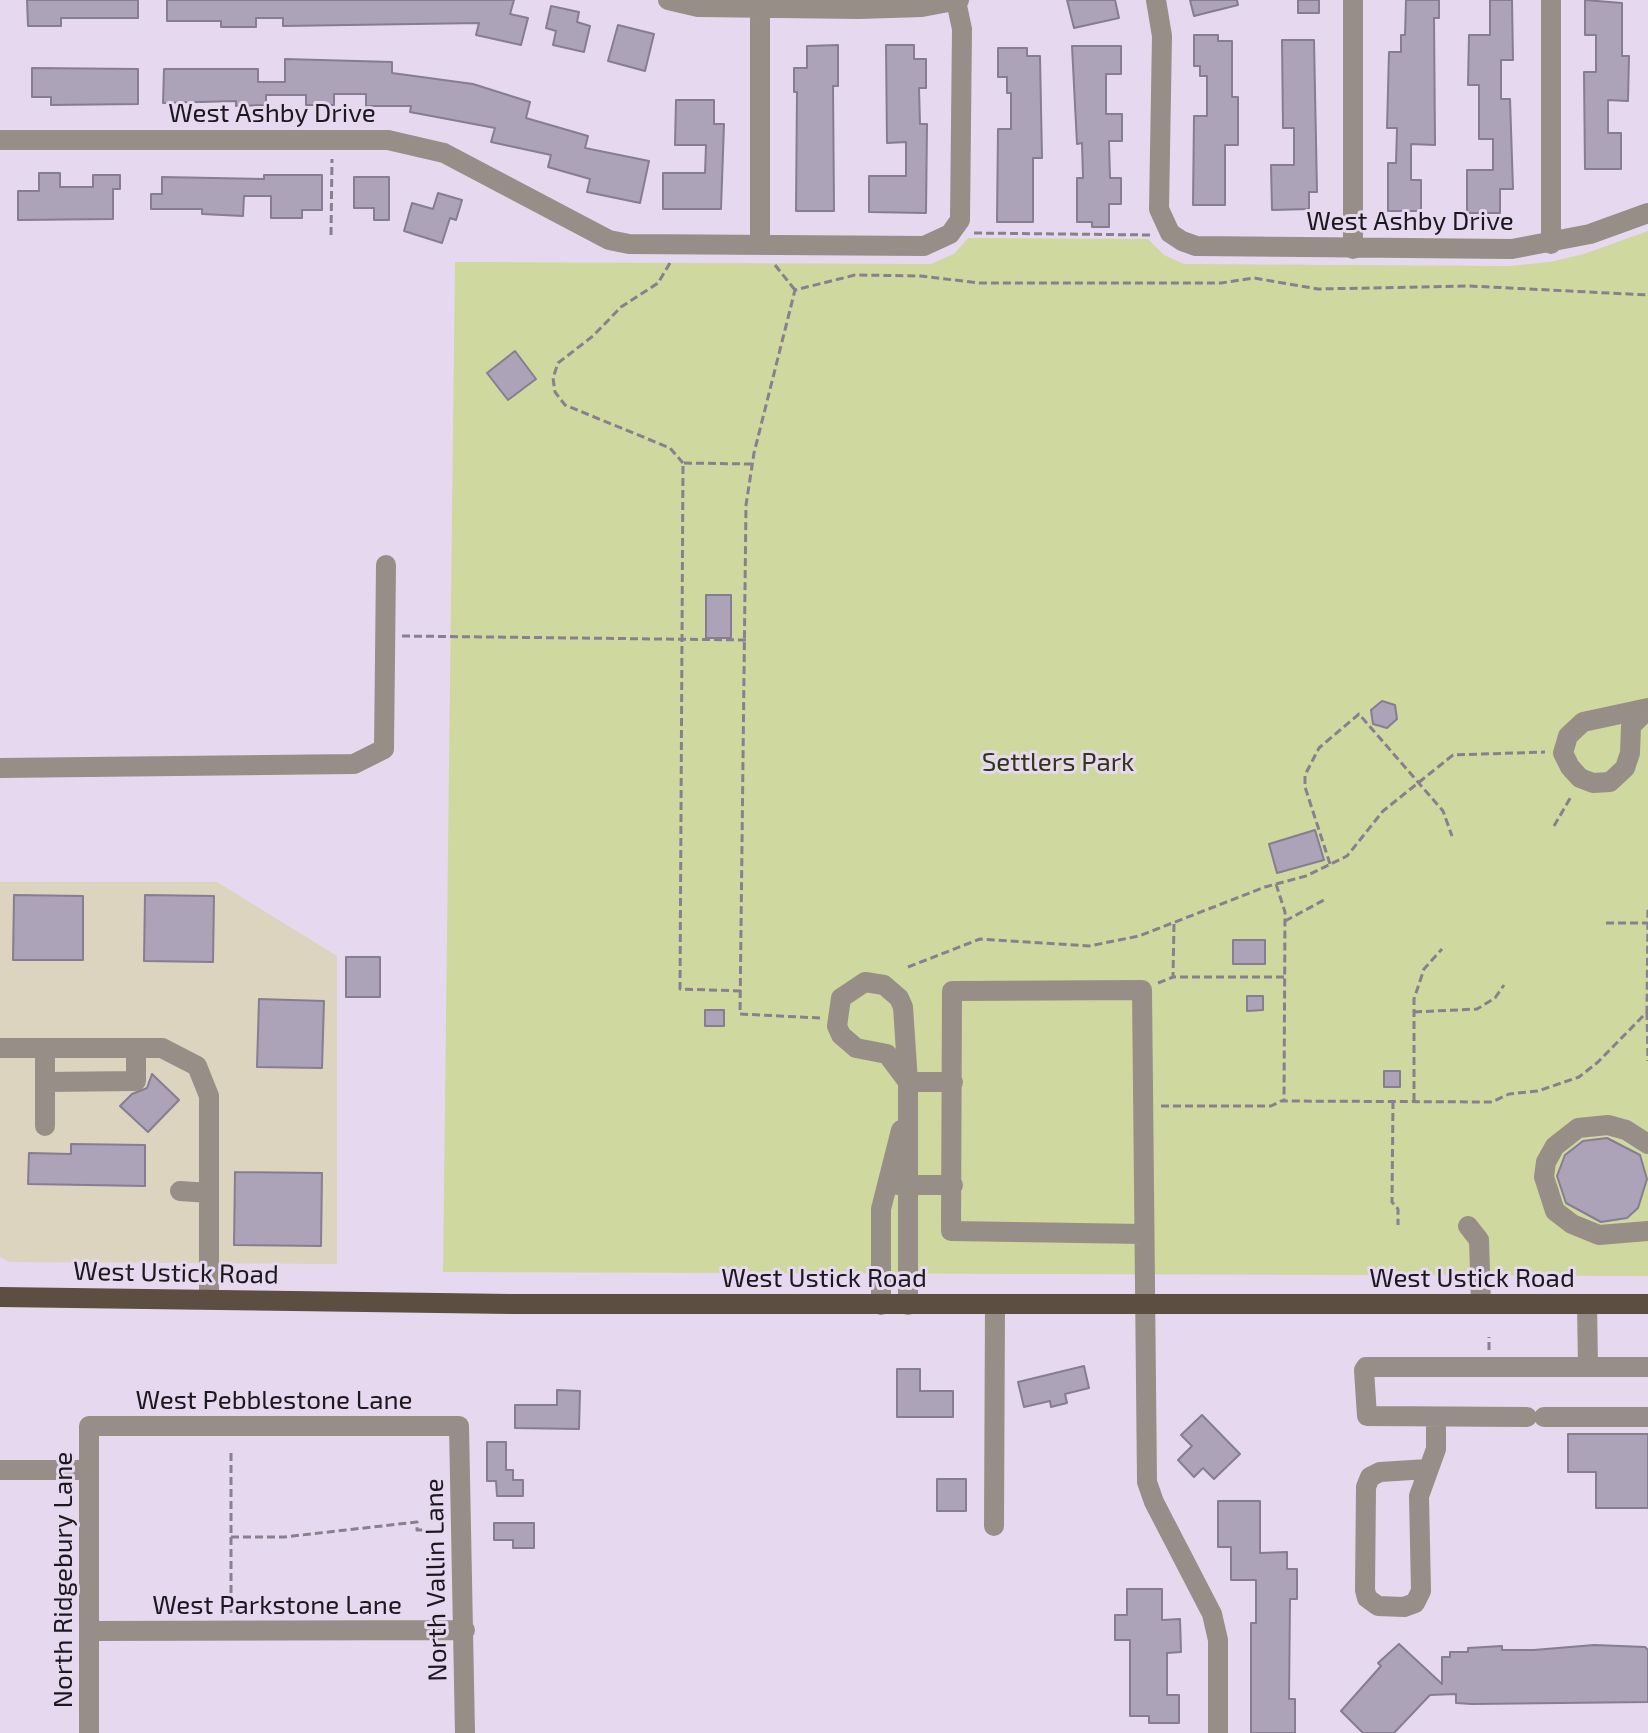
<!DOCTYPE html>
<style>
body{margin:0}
canvas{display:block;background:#e6d8ee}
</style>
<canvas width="1648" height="1733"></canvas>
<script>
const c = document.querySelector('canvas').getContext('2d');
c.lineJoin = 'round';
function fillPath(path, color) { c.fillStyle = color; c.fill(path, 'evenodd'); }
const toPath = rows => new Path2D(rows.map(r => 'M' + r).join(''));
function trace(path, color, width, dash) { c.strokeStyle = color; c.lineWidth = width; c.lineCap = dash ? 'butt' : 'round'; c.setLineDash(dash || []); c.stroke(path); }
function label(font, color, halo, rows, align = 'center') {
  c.font = font + ' "Exo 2",sans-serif'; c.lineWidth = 6; c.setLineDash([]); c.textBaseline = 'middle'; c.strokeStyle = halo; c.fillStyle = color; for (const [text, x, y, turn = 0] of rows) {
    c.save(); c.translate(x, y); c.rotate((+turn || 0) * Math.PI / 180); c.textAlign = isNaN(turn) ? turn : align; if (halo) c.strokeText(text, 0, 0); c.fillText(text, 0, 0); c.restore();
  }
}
fillPath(toPath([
 [0,882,217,882,337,956,337,1264,10,1262,0,1257]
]), '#dcd4bf');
fillPath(toPath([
 [1648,231,1648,1276,443,1272,455,262,931,264,954,254,968,238,1148,239,1164,255,1184,264,1509,266,1550,262,1584,254]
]), '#cfd89e');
const building = toPath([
 [27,0,138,0,138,18,61,18,61,26,28,26,27,0],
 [167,0,514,0,510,14,528,18,521,45,476,35,479,23,283,26,283,18,256,18,256,27,221,27,221,21,167,21,167,0],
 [1067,0,1115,0,1119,18,1074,28,1067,0],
 [1190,0,1237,0,1238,5,1194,16,1190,0],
 [1298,0,1319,0,1319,13,1298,13,1298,0],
 [1406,0,1439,0,1439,18,1434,18,1435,145,1411,144,1411,180,1421,180,1421,211,1388,211,1388,163,1396,163,1397,128,1387,128,1389,52,1401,52,1401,35,1405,35,1406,0],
 [1490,0,1512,0,1513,60,1501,60,1501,99,1510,99,1513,189,1500,189,1500,213,1467,213,1467,170,1493,170,1493,139,1479,139,1479,85,1468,85,1469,35,1490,35,1490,0],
 [1585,0,1622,3,1622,56,1629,56,1628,101,1608,100,1608,133,1621,133,1621,169,1585,169,1584,72,1596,72,1596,35,1585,35,1585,0],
 [551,6,579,12,577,22,590,26,584,52,553,45,556,31,546,28,551,6],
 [618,25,654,34,645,71,608,61,618,25],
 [1194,35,1218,35,1218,41,1232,41,1232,97,1238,97,1238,145,1225,145,1225,205,1193,205,1194,116,1207,116,1207,76,1200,76,1200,66,1194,66,1194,35],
 [1282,40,1314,40,1317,192,1309,192,1309,209,1272,210,1271,165,1294,165,1294,128,1283,128,1282,40],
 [838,45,838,86,833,86,834,211,796,211,797,92,794,92,794,68,807,68,807,46,838,45],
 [886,45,914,45,914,59,926,59,926,88,919,88,920,124,927,124,926,213,869,212,869,176,906,176,906,142,887,143,886,45],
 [1072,46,1121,46,1121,74,1106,74,1106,114,1122,114,1122,141,1109,141,1110,178,1121,178,1121,204,1109,204,1109,227,1092,227,1092,222,1077,222,1077,178,1083,178,1082,143,1077,144,1072,46],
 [998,48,1027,48,1027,56,1040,56,1042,158,1033,158,1033,222,997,222,998,129,1011,129,1011,93,1007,93,1007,77,998,77,998,48],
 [285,59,392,62,392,73,473,84,530,102,526,118,588,136,585,148,649,161,640,203,587,192,590,179,548,167,551,155,491,142,495,128,410,112,411,106,366,106,366,94,334,94,334,105,306,105,306,95,266,95,266,105,236,106,236,101,163,103,164,69,258,69,258,82,285,82,285,59],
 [32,68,138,69,138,104,51,105,51,97,32,97,32,68],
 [676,100,714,100,714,124,724,124,721,209,663,209,663,173,705,173,706,145,675,145,676,100],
 [39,173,60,173,60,187,93,187,93,175,120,175,120,189,113,189,113,219,18,220,18,191,39,191,39,173],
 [264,175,322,175,322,210,302,210,302,218,271,218,271,196,244,196,243,216,202,214,202,209,151,209,151,194,162,194,162,177,264,179,264,175],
 [354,177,389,177,389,220,374,220,374,208,354,208,354,177],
 [438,193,462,200,456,220,450,218,442,243,404,231,412,203,433,209,438,193],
 [515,351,536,379,508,400,487,373,515,351],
 [706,595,731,595,731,638,706,638,706,595],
 [1382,701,1395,705,1397,719,1387,728,1373,724,1371,710,1382,701],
 [1315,830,1324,860,1277,873,1269,844,1315,830],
 [14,895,83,896,83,960,13,960,14,895],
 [145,895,214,896,213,962,144,961,145,895],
 [1233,940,1265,940,1265,964,1233,964,1233,940],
 [346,957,380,957,380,997,346,997,346,957],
 [1247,996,1263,996,1263,1010,1247,1011,1247,996],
 [259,999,324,1001,322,1068,257,1067,259,999],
 [705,1010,724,1010,724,1026,705,1026,705,1010],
 [1384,1071,1400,1071,1400,1087,1384,1087,1384,1071],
 [152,1074,179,1100,148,1132,120,1106,132,1094,147,1088,152,1074],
 [1607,1138,1640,1155,1647,1179,1638,1208,1627,1218,1601,1222,1566,1203,1557,1176,1565,1155,1583,1141,1607,1138],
 [71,1144,145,1145,145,1186,28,1184,29,1153,71,1154,71,1144],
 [235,1172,322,1173,321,1246,234,1245,235,1172],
 [1084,1366,1089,1388,1065,1394,1067,1403,1051,1407,1050,1401,1024,1407,1018,1382,1084,1366],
 [897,1369,920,1369,920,1391,953,1391,953,1417,897,1417,897,1369],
 [557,1390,580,1391,579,1429,515,1428,515,1405,557,1405,557,1390],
 [1202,1415,1240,1454,1214,1479,1203,1468,1194,1477,1178,1460,1192,1446,1181,1435,1202,1415],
 [1568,1434,1648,1434,1648,1508,1596,1508,1596,1472,1568,1472,1568,1434],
 [487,1442,506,1442,506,1470,513,1470,513,1480,523,1480,523,1496,497,1496,496,1481,487,1481,487,1442],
 [937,1479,966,1479,966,1511,937,1511,937,1479],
 [1218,1501,1260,1501,1260,1553,1287,1552,1287,1569,1297,1569,1297,1599,1290,1599,1289,1699,1295,1699,1295,1733,1251,1733,1251,1623,1256,1623,1256,1580,1231,1580,1231,1547,1218,1547,1218,1501],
 [494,1523,534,1523,534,1548,513,1548,513,1540,494,1540,494,1523],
 [1127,1589,1162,1589,1162,1620,1180,1619,1181,1652,1167,1653,1167,1695,1179,1695,1179,1723,1149,1723,1149,1716,1130,1716,1130,1640,1115,1640,1115,1615,1127,1615,1127,1589],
 [1399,1644,1442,1684,1442,1657,1450,1657,1450,1652,1468,1652,1468,1648,1502,1646,1502,1650,1534,1650,1594,1645,1645,1647,1648,1650,1648,1702,1472,1704,1456,1703,1456,1694,1430,1695,1394,1733,1363,1733,1341,1711,1381,1666,1378,1663,1399,1644]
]);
fillPath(building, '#aca3b8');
trace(building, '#867d92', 2);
trace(toPath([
 [974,233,1151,235],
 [331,235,332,159],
 [670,263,658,283,621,307,593,336,558,363,553,378,555,392,565,405,670,448,683,463],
 [775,265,795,290],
 [402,636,747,640],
 [1554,826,1572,795],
 [1330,864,1305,787,1305,775,1319,748,1359,714,1443,811,1452,836],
 [1276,884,1285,912,1284,1101],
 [1285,921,1324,900],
 [1606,923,1647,923],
 [1174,924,1173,977,1284,977],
 [908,967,980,939,1089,946,1139,936,1265,887,1306,876,1347,856,1383,811,1453,755,1545,752],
 [1158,983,1173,977],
 [741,991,680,989,683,463,752,464],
 [1414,1012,1477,1009,1495,998,1504,985],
 [1647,1012,1648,1061],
 [820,1018,740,1014,746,505,754,453,795,290,855,275,921,276,979,283,1221,283,1254,278,1318,289,1470,286,1648,295],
 [1393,1101,1392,1202,1398,1209,1398,1225],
 [1414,1101,1414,999,1424,969,1442,949],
 [1161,1106,1271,1106,1281,1101,1492,1102,1509,1094,1538,1091,1579,1077,1598,1062,1647,1012,1648,907],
 [1489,1350,1489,1337],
 [231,1453,231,1613],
 [231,1537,284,1537,417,1522,417,1530,432,1530]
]), '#89808f', 3, [8, 4]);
trace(toPath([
 [668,0,698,7,859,9,922,7,959,0],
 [1156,0,1162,36,1159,209,1170,233,1182,241,1196,246,1512,249,1590,234,1648,213],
 [760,8,760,245],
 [0,140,388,140,444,153,609,240,629,244,924,246,950,234,960,220,962,29,956,1],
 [1551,244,1551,0],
 [1353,249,1353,0],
 [1648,708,1583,722,1568,736,1563,753,1570,767,1580,778,1593,783,1610,782,1625,768,1630,753,1631,726,1648,709],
 [0,768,354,764,384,749,386,565],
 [865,982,884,985,899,998,903,1007,908,1082,887,1054,856,1048,841,1035,837,1026,841,998,865,982],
 [0,1048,162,1048,197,1066,209,1096,209,1299],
 [45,1082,136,1081,136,1048],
 [45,1126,45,1048],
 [1648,1144,1626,1130,1608,1125,1578,1128,1555,1146,1546,1162,1544,1177,1555,1211,1572,1224,1599,1235,1648,1231],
 [897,1185,953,1185],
 [180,1191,209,1193],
 [1468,1226,1479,1240,1481,1304],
 [1143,1234,951,1231,952,991,1142,990,1147,1482,1154,1502,1212,1614,1218,1640,1218,1733],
 [881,1305,881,1209,901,1130],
 [908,1305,908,1082,953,1082],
 [1588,1367,1648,1367],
 [1527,1417,1367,1416,1364,1370,1366,1367,1588,1367,1587,1304],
 [1544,1417,1648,1417],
 [1428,1469,1380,1472,1370,1477,1366,1487,1365,1590,1367,1598,1378,1606,1404,1607,1415,1603,1421,1591,1419,1496,1436,1449,1436,1417],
 [0,1470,89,1470],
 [994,1526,995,1304],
 [89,1631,465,1630],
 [89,1733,89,1426,459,1426,465,1733]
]), '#978e87', 20);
trace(toPath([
 [0,1297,511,1304,1648,1304]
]), '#5c4e41', 20);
label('26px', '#1c181f', '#e6d8ee', [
 ["West Ashby Drive",272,113],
 ["West Ashby Drive",1410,221],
 ["West Ustick Road",176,1273,1],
 ["West Ustick Road",824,1278],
 ["West Ustick Road",1472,1278],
 ["West Pebblestone Lane",274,1400],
 ["North Ridgebury Lane",63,1580,-90],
 ["North Vallin Lane",436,1580,-91],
 ["West Parkstone Lane",277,1605]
]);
label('26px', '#323616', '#e6d8ee', [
 ["Settlers Park",1058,762]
]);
</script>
